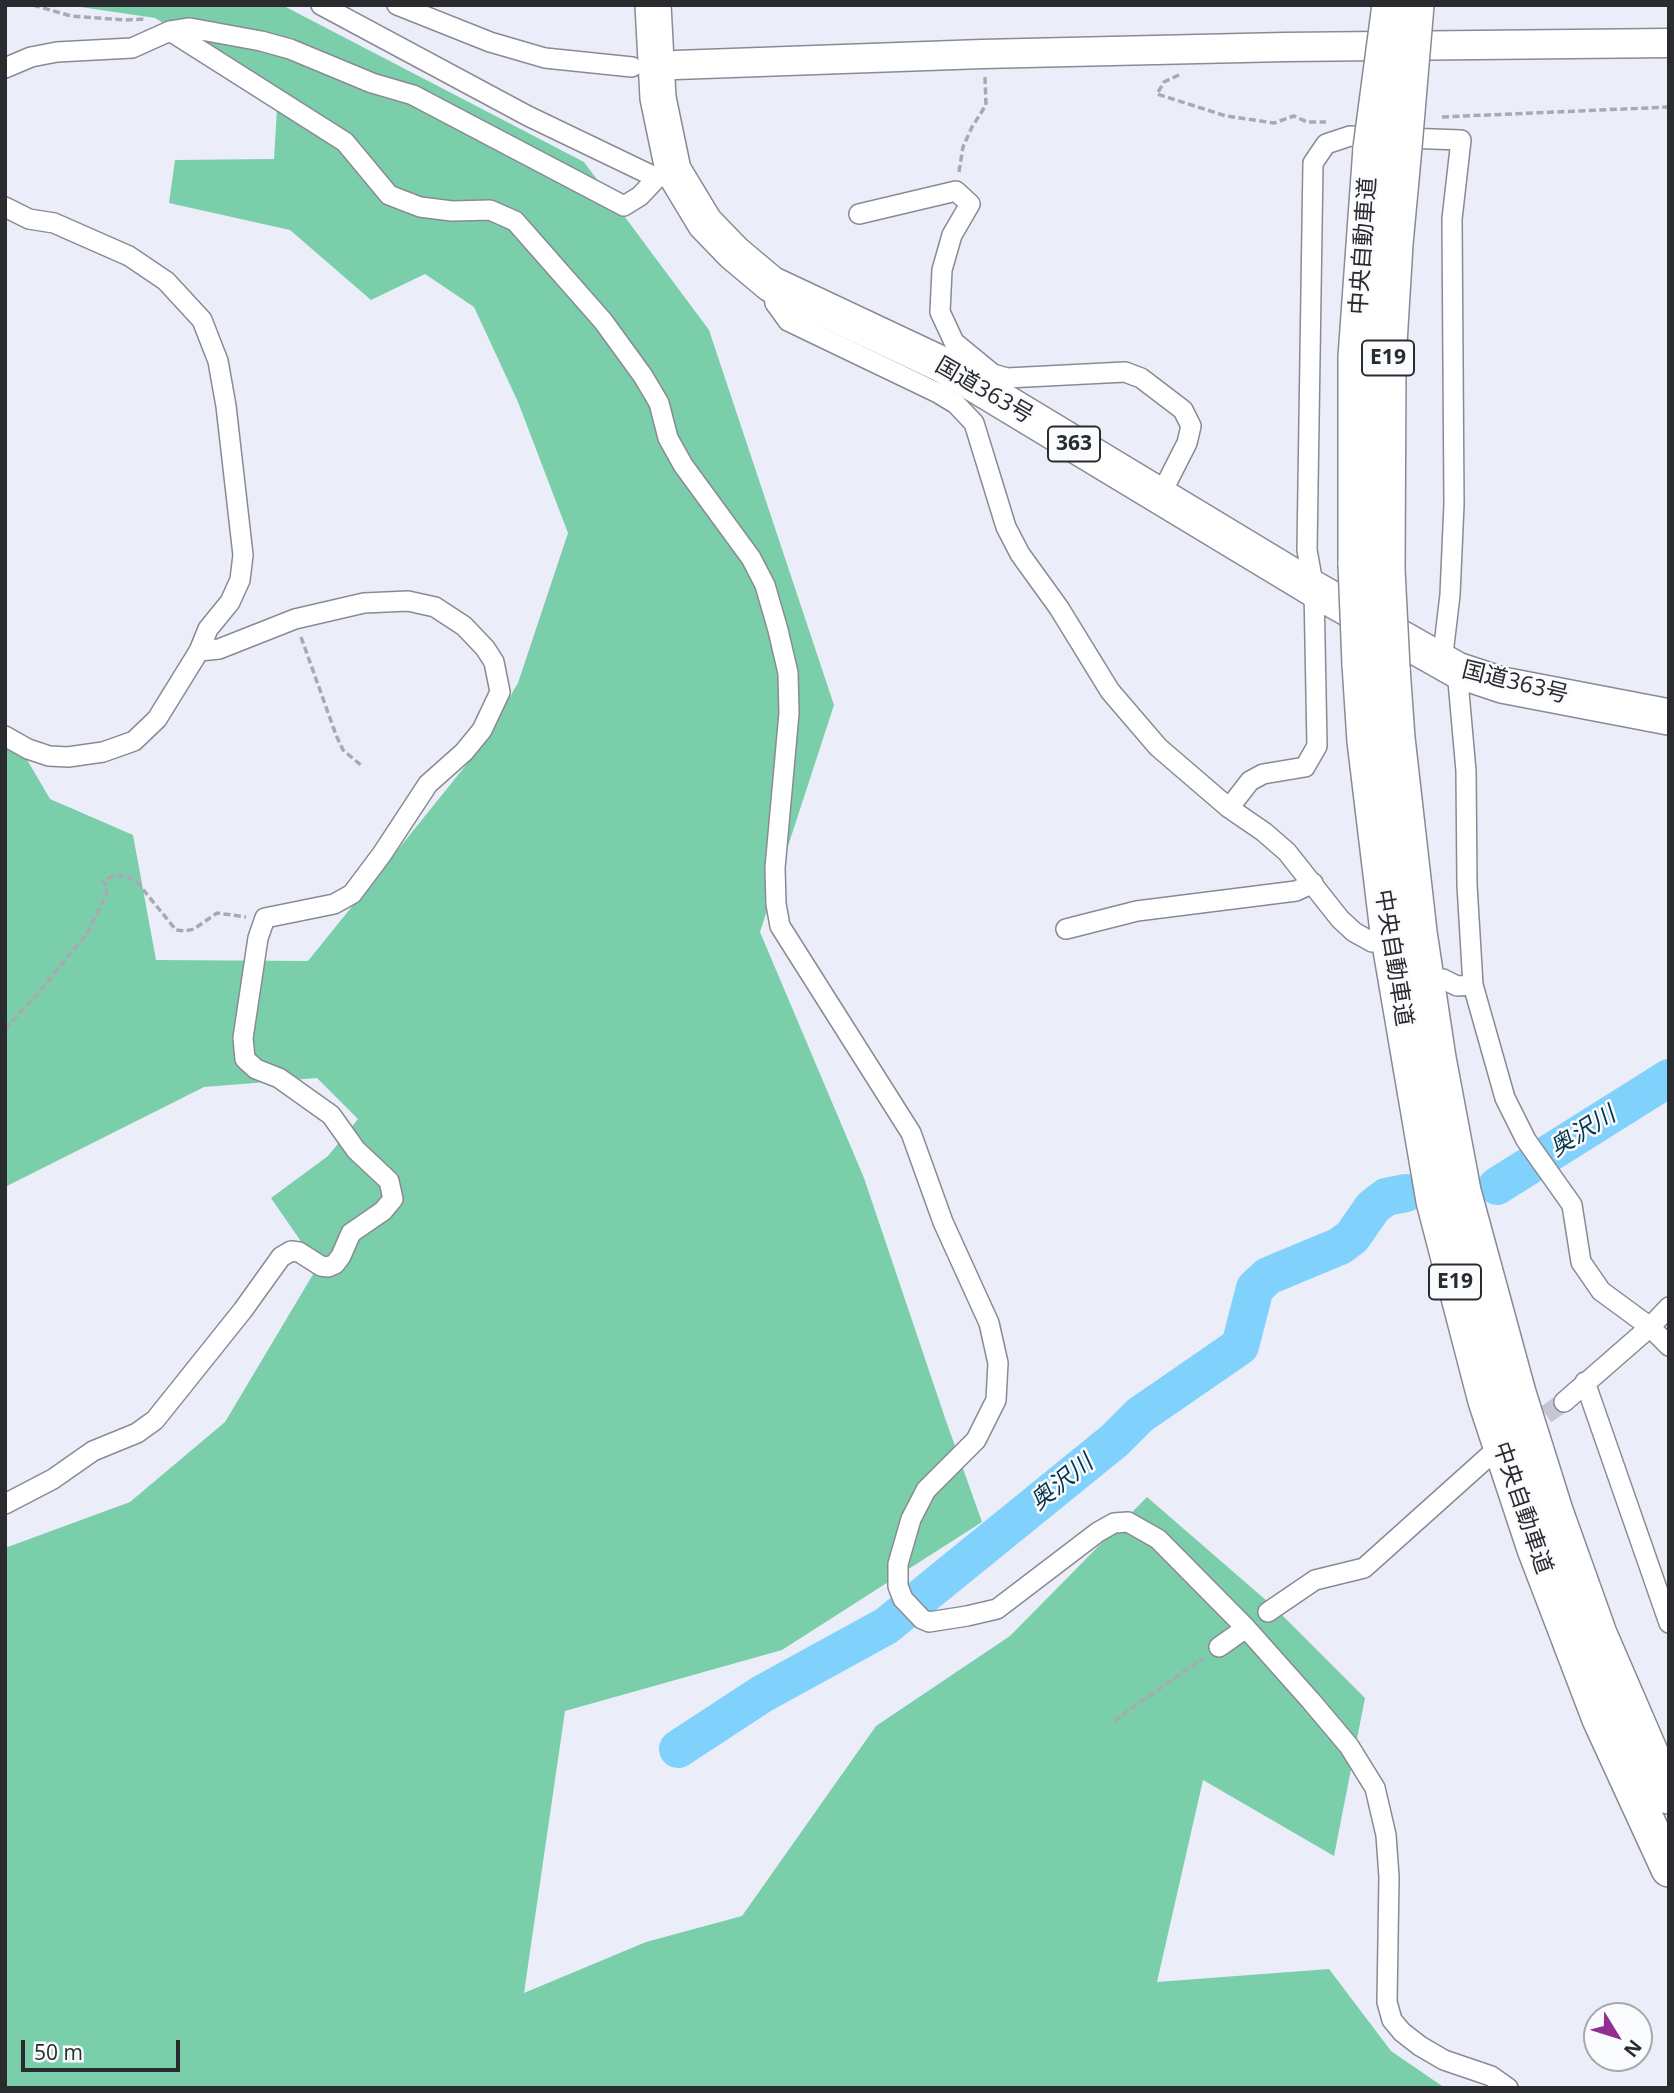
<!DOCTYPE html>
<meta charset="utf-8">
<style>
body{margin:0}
#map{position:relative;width:1674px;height:2093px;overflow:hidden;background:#ebedf9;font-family:"Open Sans",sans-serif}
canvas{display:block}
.frame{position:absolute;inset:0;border:7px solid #2a2b2f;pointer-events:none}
.north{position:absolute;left:1583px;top:2002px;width:70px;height:70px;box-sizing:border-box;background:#fafbfd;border:2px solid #a7a8ab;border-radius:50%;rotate:128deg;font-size:19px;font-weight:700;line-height:28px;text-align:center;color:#2a2b2f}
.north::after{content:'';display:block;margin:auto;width:24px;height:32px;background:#922e94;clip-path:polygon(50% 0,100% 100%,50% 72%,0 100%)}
.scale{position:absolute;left:21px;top:2040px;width:159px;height:32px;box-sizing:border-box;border:4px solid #2a2b2f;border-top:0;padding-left:9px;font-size:21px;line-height:24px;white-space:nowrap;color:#2a2b2f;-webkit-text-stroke:5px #fafbfd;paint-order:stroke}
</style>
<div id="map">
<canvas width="1674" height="2093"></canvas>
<div class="frame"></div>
<div class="north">N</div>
<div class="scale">50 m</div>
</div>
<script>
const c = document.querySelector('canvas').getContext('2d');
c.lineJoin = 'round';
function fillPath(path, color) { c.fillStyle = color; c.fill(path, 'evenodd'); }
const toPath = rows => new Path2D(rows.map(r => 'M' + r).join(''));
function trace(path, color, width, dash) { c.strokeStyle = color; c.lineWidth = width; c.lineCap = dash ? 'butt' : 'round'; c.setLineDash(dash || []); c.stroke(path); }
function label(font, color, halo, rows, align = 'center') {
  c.font = font + ' "Open Sans","Noto Sans JP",sans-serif'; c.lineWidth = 5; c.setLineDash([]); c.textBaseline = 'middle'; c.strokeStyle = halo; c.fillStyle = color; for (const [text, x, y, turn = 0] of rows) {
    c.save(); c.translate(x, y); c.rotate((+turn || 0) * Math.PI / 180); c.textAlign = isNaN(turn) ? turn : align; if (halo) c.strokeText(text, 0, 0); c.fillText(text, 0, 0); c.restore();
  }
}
fillPath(toPath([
 [67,5,282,5,584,162,709,330,834,705,760,932,864,1178,945,1418,982,1522,782,1650,565,1711,524,1993,646,1942,742,1916,876,1726,1010,1636,1147,1497,1275,1608,1365,1698,1334,1856,1203,1780,1157,1982,1329,1969,1391,2051,1445,2088,5,2088,5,1548,130,1502,225,1422,318,1266,271,1198,328,1156,358,1119,317,1078,204,1087,5,1187,5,722,50,799,133,835,156,960,308,961,479,749,518,683,568,533,518,402,474,307,425,274,371,300,290,230,169,203,175,160,274,159,278,92,155,18]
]), '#7acfaa');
trace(toPath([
 [1497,1186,1669,1078],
 [678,1749,762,1694,886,1626,1115,1440,1140,1415,1240,1346,1255,1288,1268,1276,1340,1246,1352,1237,1373,1207,1386,1197,1406,1193]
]), '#81d1fd', 38);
trace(toPath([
 [1522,1431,1564,1402]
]), '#c4c6d1', 19, [19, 10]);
const street = toPath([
 [321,5,528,116,657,178,666,173],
 [397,5,490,42,545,58,632,67],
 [170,31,345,142,389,195,420,207,452,211,490,210,515,221,603,321,643,376,659,403,668,438,683,465,751,558,765,585,778,630,788,673,789,713,775,868,776,904,780,926,911,1133,943,1222,989,1323,998,1363,996,1400,976,1440,926,1490,911,1519,898,1564,898,1586,903,1599,922,1619,929,1622,967,1616,997,1609,1098,1532,1114,1523,1128,1522,1158,1539,1246,1628,1311,1701,1349,1746,1375,1788,1386,1835,1389,1877,1387,2002,1392,2020,1402,2032,1420,2046,1444,2060,1491,2076,1508,2088],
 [5,68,31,57,57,52,132,48,170,31,190,28,261,41,290,49,372,83,413,95,624,206,640,196,657,178],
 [5,207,29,219,54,223,129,256,166,281,202,320,218,361,226,406,243,555,240,580,230,602,208,629,199,651,157,719,134,741,103,752,68,757,49,756,28,749,5,736],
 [859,214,956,191,970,204,952,235,942,270,940,312,954,342,993,374],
 [771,284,775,303,788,321,938,393,956,404,974,423,1006,527,1020,554,1059,608,1110,691,1158,747,1229,808,1264,832,1287,852,1340,919,1354,932,1372,942],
 [985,384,993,374,1007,378,1125,372,1141,378,1183,410,1191,426,1187,443,1160,496],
 [1457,670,1466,771,1467,885,1473,985,1505,1098,1526,1140,1572,1205,1581,1262,1601,1291,1650,1327,1669,1346],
 [1229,808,1250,781,1263,774,1305,767,1317,746,1314,589,1307,550,1313,163,1326,144,1350,136,1461,140,1452,219,1454,504,1450,595,1442,662],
 [1066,929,1137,911,1296,891,1313,883],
 [1443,979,1457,986,1473,985],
 [1585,1382,1669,1623],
 [1564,1402,1650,1327,1669,1307],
 [5,1504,53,1479,93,1451,137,1433,155,1420,243,1310,281,1257,291,1251,299,1252,321,1266,328,1267,335,1264,341,1256,351,1233,383,1211,393,1199,389,1181,356,1150,331,1115,279,1078,256,1069,245,1059,243,1038,258,938,265,918,334,904,352,894,382,854,428,784,464,752,482,730,500,692,494,662,485,648,464,626,435,607,408,601,364,603,295,619,219,649,199,651],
 [1268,1612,1315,1580,1364,1568,1499,1447],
 [1219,1647,1246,1628]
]);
const secondary = toPath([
 [676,65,982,54,1285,47,1669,43]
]);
const highway = toPath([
 [653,5,658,98,673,170,705,223,734,253,771,284,943,365,1314,589,1457,670,1502,685,1669,717],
 [1356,564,1356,357,1371,148],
 [1387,570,1388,360,1395,244,1404,147],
 [1360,664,1365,741,1388,932,1434,1201,1486,1401,1535,1549,1600,1719,1669,1869],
 [1392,668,1397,738,1419,932,1438,1058,1463,1191,1518,1393,1555,1511,1599,1634,1669,1796]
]);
trace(street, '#898a95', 22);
trace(secondary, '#898a95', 31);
trace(highway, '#898a95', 38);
trace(toPath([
 [33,5,71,16,125,20,144,19],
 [1179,75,1164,82,1157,94,1226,116,1274,123,1294,116,1307,122,1326,122],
 [1442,117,1669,107],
 [959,172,963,147,972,127,986,105,985,77],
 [301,637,336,735,343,750,362,766],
 [5,1029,40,991,88,932,106,895,107,886,103,881,115,875,126,876,137,882,176,930,185,931,194,929,217,913,246,917],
 [1114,1721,1203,1658]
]), '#a8a9b3', 3.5, [7, 3.5]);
trace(street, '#fff', 19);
trace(secondary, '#fff', 28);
trace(highway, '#fff', 35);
const highwayBridge = toPath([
 [1404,147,1416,5],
 [1371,148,1390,5],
 [1356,564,1360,664],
 [1387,570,1392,668]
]);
trace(highwayBridge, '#898a95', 38, []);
trace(highwayBridge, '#fff', 35);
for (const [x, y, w] of [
 [1388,358,52],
 [1074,444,52],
 [1455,1282,52]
]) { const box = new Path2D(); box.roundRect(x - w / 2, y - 17.5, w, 35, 5); c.fillStyle = '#fafbfd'; c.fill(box); trace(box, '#2a2b2f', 2); }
label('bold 21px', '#2a2b2f', null, [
 ["E19",1388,358],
 ["363",1074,444],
 ["E19",1455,1282]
]);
label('23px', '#2a2b2f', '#fafbfd', [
 ["中央自動車道",1364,246,-86],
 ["国道363号",984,391,30],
 ["国道363号",1515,683,14],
 ["中央自動車道",1393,958,81],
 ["中央自動車道",1522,1508,71]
]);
label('italic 24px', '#03344a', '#fafbfd', [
 ["奥沢川",1583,1132,-32],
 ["奥沢川",1062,1483,-39]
]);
</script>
